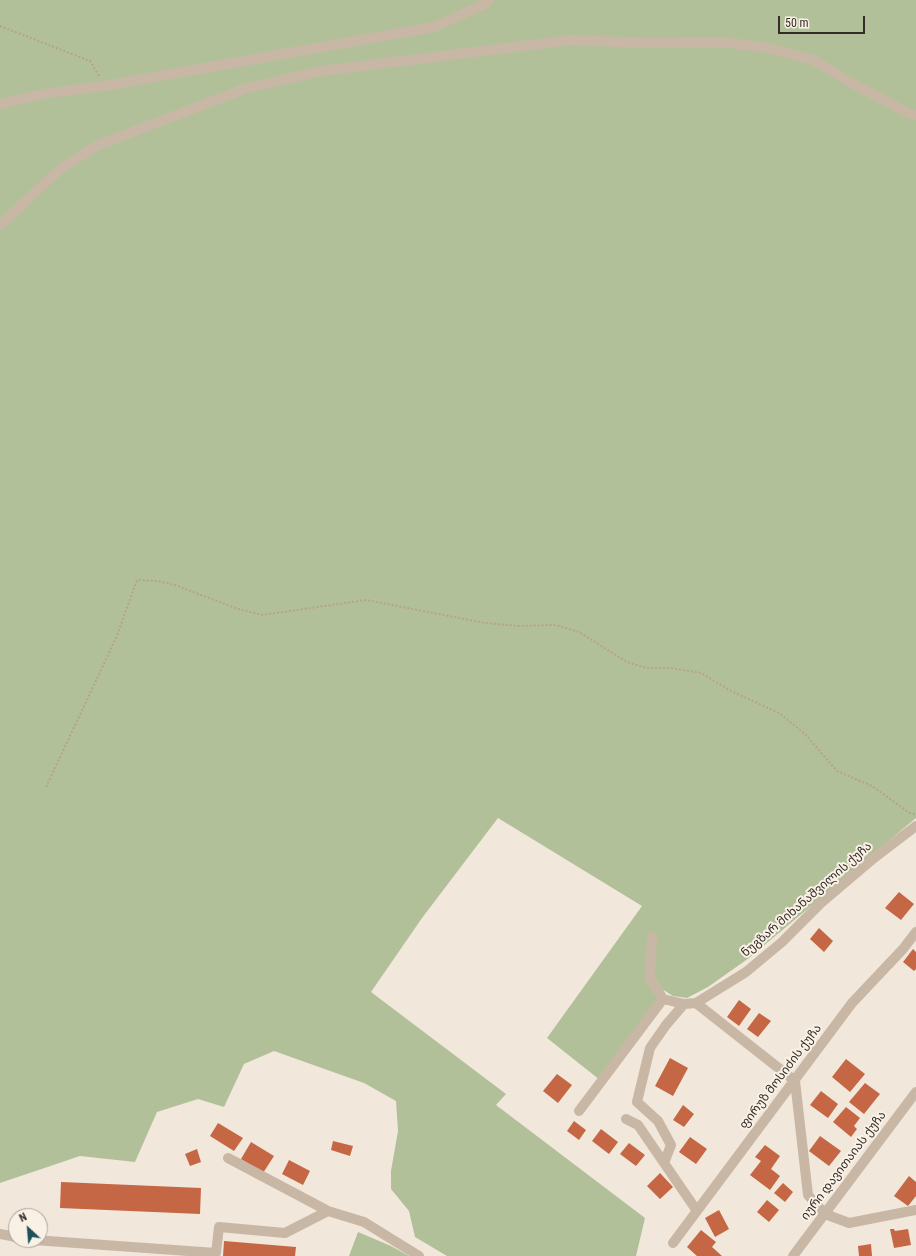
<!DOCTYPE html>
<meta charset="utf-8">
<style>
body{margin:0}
#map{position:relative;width:916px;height:1256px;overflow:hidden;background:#f1e7da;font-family:"Roboto Condensed",sans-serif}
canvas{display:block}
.north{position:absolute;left:8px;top:1208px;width:40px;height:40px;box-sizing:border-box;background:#f9f1e6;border:1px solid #aba29a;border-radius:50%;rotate:334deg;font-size:11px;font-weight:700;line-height:16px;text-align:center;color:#352c27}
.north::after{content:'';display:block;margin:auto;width:14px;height:18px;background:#1d5157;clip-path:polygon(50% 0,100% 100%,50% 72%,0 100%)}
.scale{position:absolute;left:778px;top:16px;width:87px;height:18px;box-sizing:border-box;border:2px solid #352c27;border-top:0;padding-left:5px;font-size:12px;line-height:14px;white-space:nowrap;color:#352c27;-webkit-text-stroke:3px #f9f1e6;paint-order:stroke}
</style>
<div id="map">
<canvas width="916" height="1256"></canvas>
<div class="north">N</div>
<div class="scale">50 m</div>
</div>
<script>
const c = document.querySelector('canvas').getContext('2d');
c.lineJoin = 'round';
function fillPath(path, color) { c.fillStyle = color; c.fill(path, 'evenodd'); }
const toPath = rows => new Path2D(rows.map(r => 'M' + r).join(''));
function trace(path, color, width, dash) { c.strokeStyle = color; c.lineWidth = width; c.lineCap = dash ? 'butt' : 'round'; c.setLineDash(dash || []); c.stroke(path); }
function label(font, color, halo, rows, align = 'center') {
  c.font = font + ' "Roboto Condensed","Noto Sans Georgian",sans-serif'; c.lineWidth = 4; c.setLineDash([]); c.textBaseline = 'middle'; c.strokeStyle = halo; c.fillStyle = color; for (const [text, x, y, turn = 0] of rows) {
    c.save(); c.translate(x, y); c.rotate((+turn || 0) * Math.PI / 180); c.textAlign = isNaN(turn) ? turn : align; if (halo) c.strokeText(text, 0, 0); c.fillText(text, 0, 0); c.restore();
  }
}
fillPath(toPath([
 [0,0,916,0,916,818,749,958,708,987,687,998,673,996,662,989,655,1005,600,1080,547,1038,642,906,498,818,422,918,371,992,506,1094,496,1105,645,1218,636,1256,447,1256,415,1237,409,1211,391,1189,391,1171,398,1131,396,1101,364,1083,274,1051,244,1064,224,1107,198,1099,157,1112,135,1162,80,1156,0,1183],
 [358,1232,391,1246,409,1256,349,1256]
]), '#b2c09a');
fillPath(toPath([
 [899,892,914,904,901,920,885,908],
 [819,928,833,941,824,952,810,939],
 [913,949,916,952,916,969,914,971,903,962],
 [739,1000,751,1009,739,1026,727,1017],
 [759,1013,771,1021,758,1037,747,1029],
 [670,1058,688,1068,673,1096,655,1086],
 [846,1059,865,1074,850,1092,832,1077],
 [557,1074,572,1085,558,1103,543,1091],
 [865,1083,880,1094,864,1114,849,1102],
 [821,1091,838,1104,828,1118,810,1105],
 [683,1105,694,1114,684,1127,673,1120],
 [846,1107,860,1118,854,1126,857,1129,851,1137,833,1122],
 [574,1121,586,1130,579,1140,567,1131],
 [218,1123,243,1138,234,1151,210,1136],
 [601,1129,618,1142,609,1154,592,1141],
 [820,1136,841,1151,829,1166,809,1151],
 [690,1137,707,1149,696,1164,679,1152],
 [333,1141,353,1146,350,1156,331,1150],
 [251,1142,274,1156,263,1173,241,1159],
 [629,1143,645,1155,636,1166,620,1154],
 [765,1145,780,1156,771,1169,780,1176,770,1190,750,1175,761,1161,755,1157],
 [197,1149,201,1162,190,1166,185,1154],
 [289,1160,310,1171,303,1185,282,1174],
 [660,1173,673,1187,660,1199,647,1186],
 [909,1176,916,1182,916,1196,908,1206,894,1196],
 [61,1182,201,1188,200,1214,60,1208],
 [783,1183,793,1192,785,1202,774,1193],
 [767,1200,779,1210,769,1222,757,1212],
 [719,1210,729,1229,715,1237,705,1218],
 [890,1229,894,1229,895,1231,908,1229,911,1245,894,1248],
 [701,1230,716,1242,712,1247,722,1256,697,1256,687,1247],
 [224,1241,296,1247,295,1256,223,1256],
 [871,1244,872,1256,859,1256,858,1246]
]), '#c56744');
trace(toPath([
 [0,26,90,61,99,76],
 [46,787,116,638,137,580,157,581,175,585,238,609,262,615,366,600,485,623,518,626,556,625,579,632,627,662,647,668,671,668,701,673,731,691,779,713,805,734,837,771,872,786,908,812,916,815]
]), '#b5a190', 2, [2, 2]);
trace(toPath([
 [0,104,48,93,104,86,434,27,485,4,489,0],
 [0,225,59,170,96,146,244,89,321,71,571,40,646,43,721,42,769,48,813,60,859,87,910,114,916,115],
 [652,937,650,978,663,999,684,1004,696,1003,746,972,782,942,821,903,874,858,916,826],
 [696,1003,795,1081,808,1195,825,1214,849,1223,916,1210],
 [579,1111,663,999],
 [626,1119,638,1125,697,1211],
 [228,1158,328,1211,364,1222,419,1256],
 [664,1163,671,1145,658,1121,637,1102,650,1048,666,1025,684,1004],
 [0,1234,16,1237],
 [34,1240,216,1253,219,1227,285,1233,328,1211],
 [673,1243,852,1003,903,949,916,932],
 [793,1256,916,1092]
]), '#c9b7a6', 10);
label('12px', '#352c27', '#f9f1e6', [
 ["ნუგზარ მიხანაშვილის ქუჩა",807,900,-41],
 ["ფირუზ მოსიძის ქუჩა",781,1077,-53],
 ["იური დავითაიას ქუჩა",844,1166,-53]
]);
</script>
